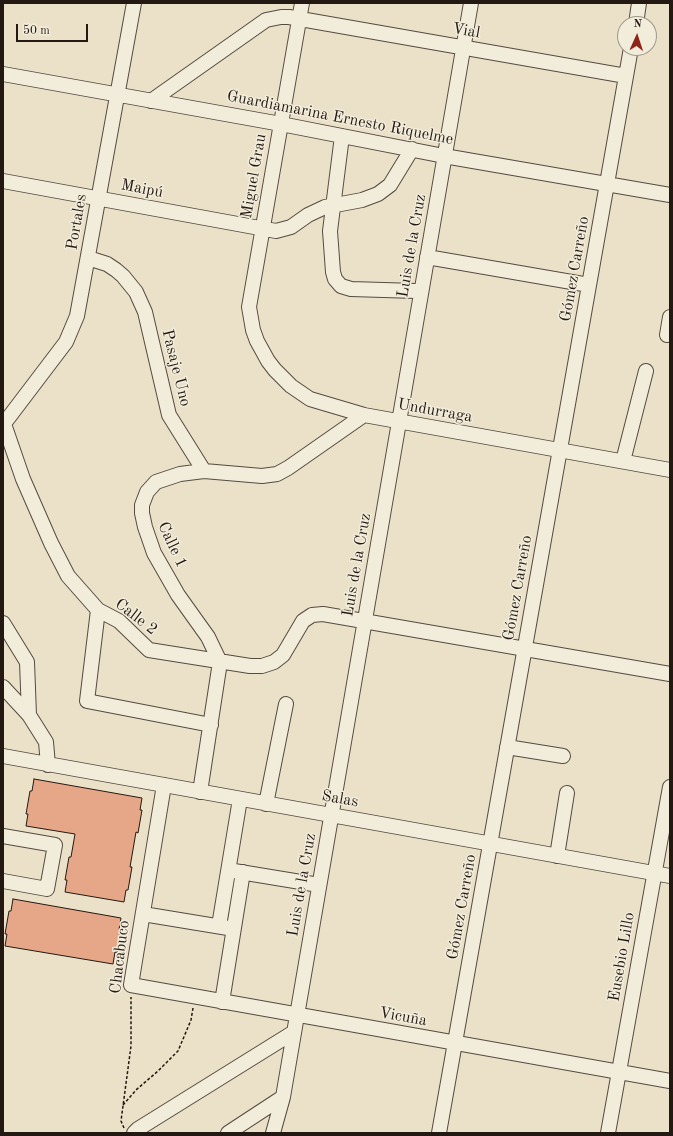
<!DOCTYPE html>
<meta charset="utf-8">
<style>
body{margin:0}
#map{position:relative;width:673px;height:1136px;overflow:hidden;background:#ebe1c8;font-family:"Old Standard TT",serif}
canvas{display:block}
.frame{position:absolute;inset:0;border:4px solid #231912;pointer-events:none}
.north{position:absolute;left:617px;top:16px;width:40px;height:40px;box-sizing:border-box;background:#f2ecdb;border:1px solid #9f988b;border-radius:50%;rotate:3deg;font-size:11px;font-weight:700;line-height:16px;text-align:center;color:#231912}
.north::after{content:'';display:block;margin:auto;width:14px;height:18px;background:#8f2418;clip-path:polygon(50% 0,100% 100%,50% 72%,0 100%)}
.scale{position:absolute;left:16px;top:24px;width:72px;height:18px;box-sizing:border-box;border:2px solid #231912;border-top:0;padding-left:5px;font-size:12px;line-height:14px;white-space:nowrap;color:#231912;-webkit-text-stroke:3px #f2ecdb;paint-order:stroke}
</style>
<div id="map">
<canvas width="673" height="1136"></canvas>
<div class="frame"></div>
<div class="north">N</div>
<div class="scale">50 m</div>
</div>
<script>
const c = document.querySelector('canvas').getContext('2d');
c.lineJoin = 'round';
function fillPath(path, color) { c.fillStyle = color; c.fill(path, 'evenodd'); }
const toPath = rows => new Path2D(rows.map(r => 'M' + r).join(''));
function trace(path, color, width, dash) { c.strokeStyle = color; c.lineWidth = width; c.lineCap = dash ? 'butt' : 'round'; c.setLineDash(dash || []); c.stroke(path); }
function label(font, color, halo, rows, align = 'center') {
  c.font = font + ' "Old Standard TT",serif'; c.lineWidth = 3; c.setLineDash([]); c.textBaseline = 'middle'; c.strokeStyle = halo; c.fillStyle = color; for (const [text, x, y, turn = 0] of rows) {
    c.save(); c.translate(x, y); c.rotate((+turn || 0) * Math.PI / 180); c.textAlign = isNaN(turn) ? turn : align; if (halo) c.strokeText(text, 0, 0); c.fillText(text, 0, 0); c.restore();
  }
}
const building = toPath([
 [34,779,142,798,140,810,142,810,138,833,136,832,130,867,132,867,128,890,126,890,124,902,65,892,67,880,65,880,69,857,71,857,75,834,26,826,28,814,26,814,30,791,32,791,34,779],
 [13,899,121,918,119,930,121,930,117,953,115,952,113,964,5,946,7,934,5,934,9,911,11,911,13,899]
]);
fillPath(building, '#e6a788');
trace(building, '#231912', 1);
const minor = toPath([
 [302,3,249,307,253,330,257,341,268,361,275,370,291,386,310,399,364,415,670,470],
 [636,24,639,3],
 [3,74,281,124,444,156,670,195],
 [151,101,266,20,281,17,289,17,626,76],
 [342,136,330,231,333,272,335,279,341,286,351,289,416,291],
 [3,181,276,231,291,227,308,215,325,207,362,200,378,194,390,185,412,149],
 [427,257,589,285],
 [88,258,107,264,116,270,123,276,136,292,145,312,169,415,204,471],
 [667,335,670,317],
 [3,421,23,479,51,543,68,576,98,610,119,621,149,650,250,666,262,666,274,662,283,655,303,621,312,615,323,614,670,674],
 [3,425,66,342,77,316,134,3],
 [623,461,646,371],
 [98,610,87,701,211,725],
 [3,623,27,662,29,715],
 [220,662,208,637,178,595,154,553,145,527,142,513,142,505,147,492,156,482,180,474,204,471,262,476,277,474,288,468,364,415],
 [3,687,29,715,46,742,48,765],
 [507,747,563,756],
 [3,756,670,876],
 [164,785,131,985,670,1081],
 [200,792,220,662],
 [266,804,286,704],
 [3,836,55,845,47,889,3,881],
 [557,856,567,793],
 [234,871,319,885],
 [143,914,228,928],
 [219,926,240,799],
 [222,1002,243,872],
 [134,1133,138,1129,294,1032],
 [228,1133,283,1097],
 [273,1133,283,1097,471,3],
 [439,1133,631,48],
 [608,1133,670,787]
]);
trace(minor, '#554b40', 16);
trace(toPath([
 [123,1105,136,1090,158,1071,178,1051,191,1020,193,1008],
 [124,1128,121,1121,131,1046,131,997]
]), '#231912', 1.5, [3, 2]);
trace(minor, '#f2ecdb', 14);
label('16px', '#231912', '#f2ecdb', [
 ["Vial",466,31,10],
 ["Guardiamarina Ernesto Riquelme",340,118,11],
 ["Miguel Grau",254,176,-80],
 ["Maipú",142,189,11],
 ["Portales",77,222,-80],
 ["Luis de la Cruz",412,246,-80],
 ["Gómez Carreño",575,269,-80],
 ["Pasaje Uno",176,368,76],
 ["Undurraga",435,411,10],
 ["Calle 1",172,545,65],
 ["Luis de la Cruz",357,565,-80],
 ["Gómez Carreño",518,588,-80],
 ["Calle 2",136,617,38],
 ["Salas",340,799,10],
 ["Luis de la Cruz",302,885,-80],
 ["Gómez Carreño",462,907,-80],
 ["Chacabuco",120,957,-83],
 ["Eusebio Lillo",622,957,-80],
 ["Vicuña",403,1017,10]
]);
</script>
